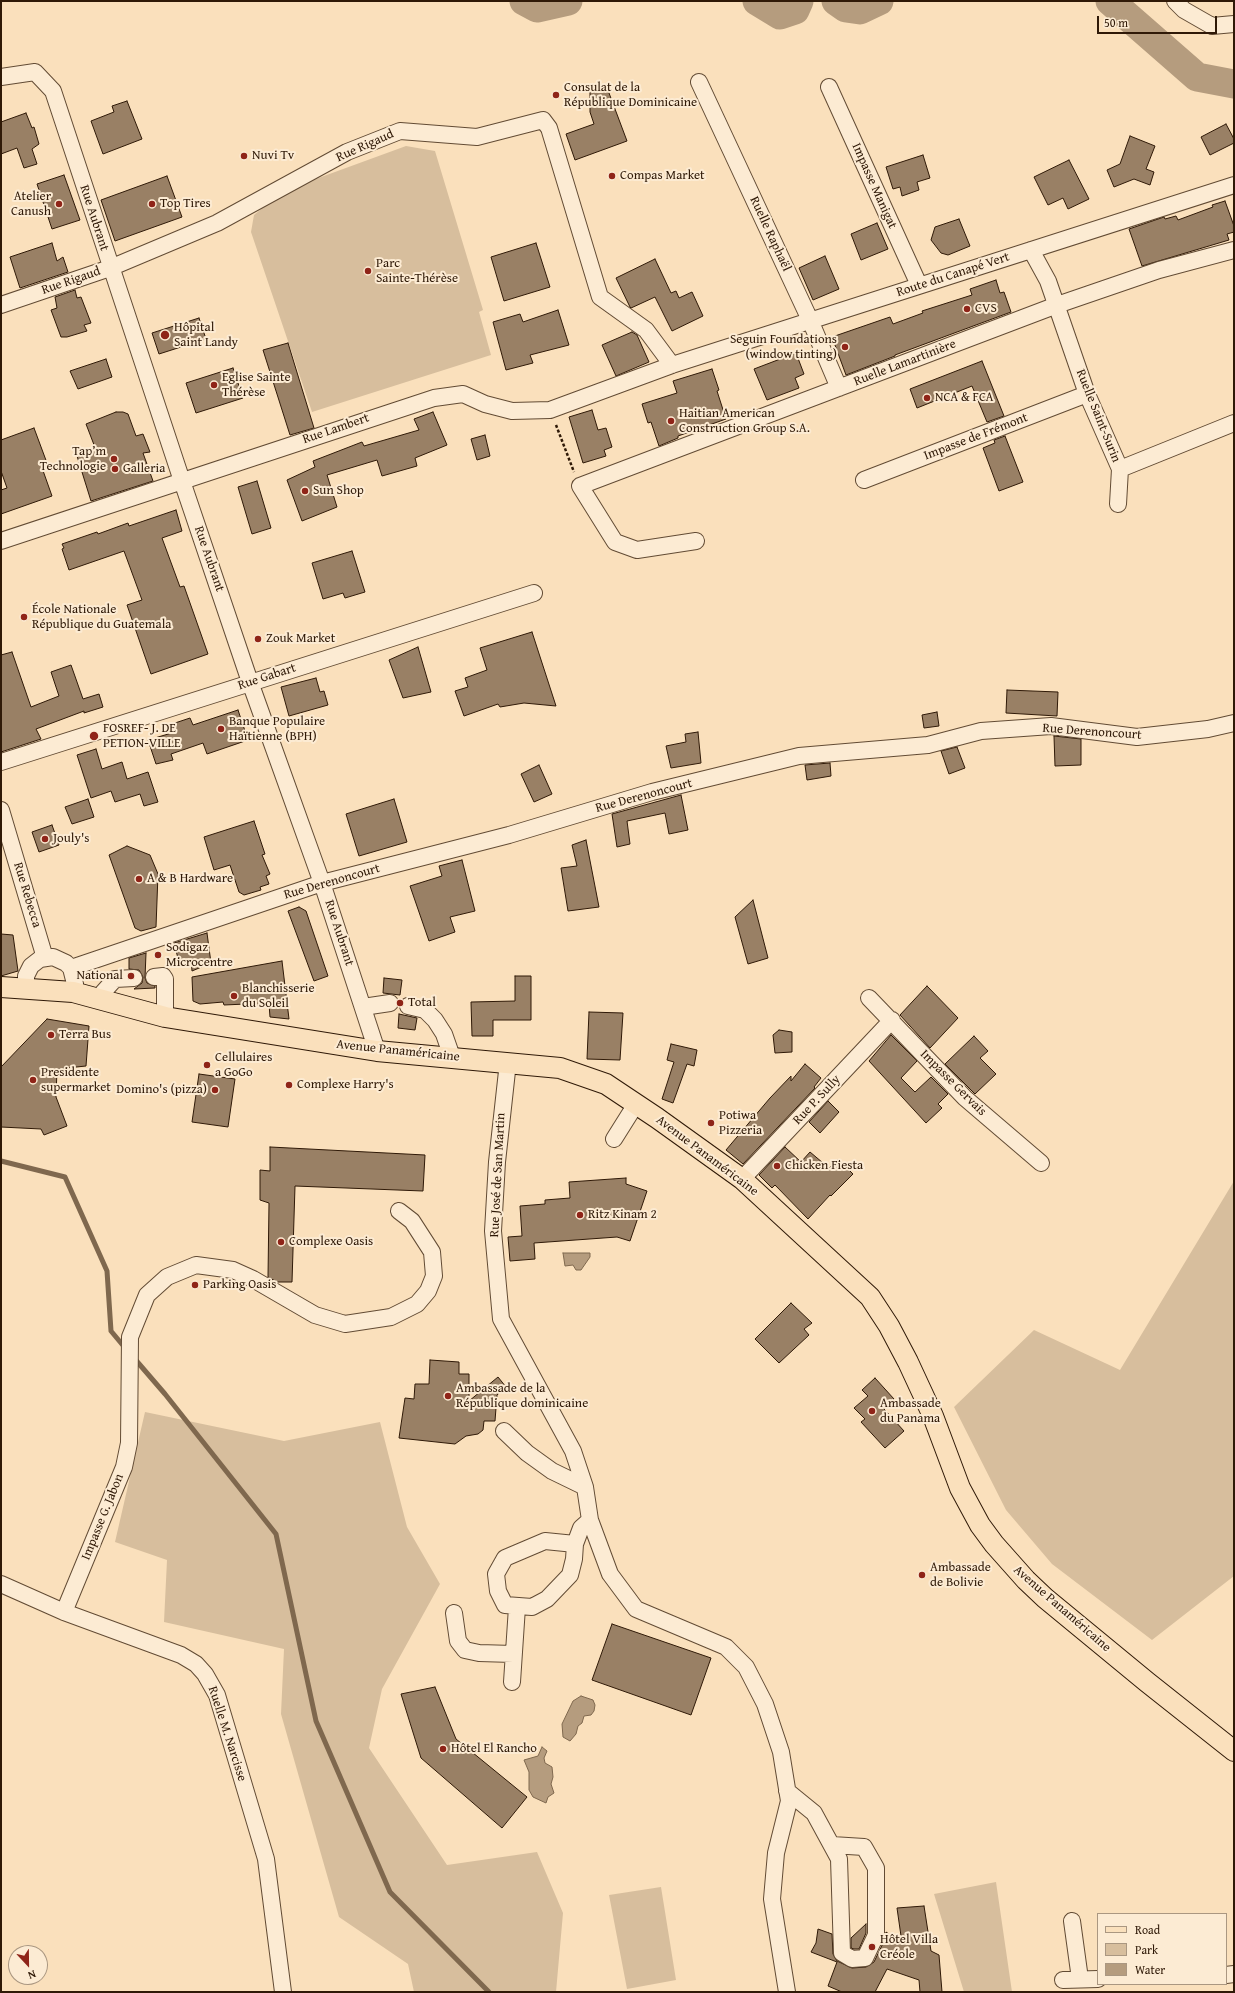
<!DOCTYPE html>
<meta charset="utf-8">
<style>
body{margin:0}
#map{position:relative;width:1235px;height:1993px;overflow:hidden;background:#fae0bc;font-family:"Gentium Book Plus",serif}
canvas{display:block}
.frame{position:absolute;inset:0;border:2px solid #2f1907;pointer-events:none}
.legend{position:absolute;left:1097px;top:1913px;width:130px;height:72px;box-sizing:border-box;background:#fcebd3;border:1px solid #aa9781;margin:0;padding:5px 7px;list-style:none;font-size:12px;color:#2f1907}
.legend li{display:flex;align-items:center;gap:8px;height:20px}
.legend b{width:20px;border:1px solid #aa9781}
.north{position:absolute;left:8px;top:1945px;width:40px;height:40px;box-sizing:border-box;background:#fcebd3;border:1px solid #aa9781;border-radius:50%;rotate:158deg;font-size:11px;font-weight:700;line-height:16px;text-align:center;color:#2f1907}
.north::after{content:'';display:block;margin:auto;width:14px;height:18px;background:#8f2418;clip-path:polygon(50% 0,100% 100%,50% 72%,0 100%)}
.scale{position:absolute;left:1097px;top:16px;width:120px;height:18px;box-sizing:border-box;border:2px solid #2f1907;border-top:0;padding-left:5px;font-size:12px;line-height:14px;white-space:nowrap;color:#2f1907;-webkit-text-stroke:3px #fcebd3;paint-order:stroke}
</style>
<div id="map">
<canvas width="1235" height="1993"></canvas>
<div class="frame"></div>
<ul class="legend">
<li><b style="height:5px;background:#fae0bc"></b>Road</li>
<li><b style="height:11px;background:#d7be9d"></b>Park</li>
<li><b style="height:11px;background:#b59c7e"></b>Water</li>
</ul>
<div class="north">N</div>
<div class="scale">50 m</div>
</div>
<script>
const c = document.querySelector('canvas').getContext('2d');
c.lineJoin = 'round';
function fillPath(path, color) { c.fillStyle = color; c.fill(path, 'evenodd'); }
const toPath = rows => new Path2D(rows.map(r => 'M' + r).join(''));
function trace(path, color, width, dash) { c.strokeStyle = color; c.lineWidth = width; c.lineCap = dash ? 'butt' : 'round'; c.setLineDash(dash || []); c.stroke(path); }
function label(font, color, halo, rows, align = 'center') {
  c.font = font + ' "Gentium Book Plus",serif'; c.lineWidth = 4; c.setLineDash([]); c.textBaseline = 'middle'; c.strokeStyle = halo; c.fillStyle = color; for (const [text, x, y, turn = 0] of rows) {
    c.save(); c.translate(x, y); c.rotate((+turn || 0) * Math.PI / 180); c.textAlign = isNaN(turn) ? turn : align; if (halo) c.strokeText(text, 0, 0); c.fillText(text, 0, 0); c.restore();
  }
}
fillPath(toPath([
 [406,146,435,151,483,310,479,312,491,355,312,412,251,232,254,215,283,191],
 [1234,1181,1234,1576,1152,1640,1052,1564,1006,1510,954,1407,1034,1330,1120,1370],
 [145,1412,284,1441,380,1422,407,1527,440,1584,382,1689,369,1748,447,1865,537,1852,563,1913,556,1992,414,1992,408,1964,339,1917,281,1714,284,1649,164,1622,167,1560,115,1542],
 [996,1882,1012,1992,964,1992,934,1894],
 [661,1887,676,1980,627,1989,609,1895]
]), '#d7be9d');
const water = toPath([
 [563,1253,590,1253,590,1257,581,1270,576,1270,573,1265,565,1266,563,1253],
 [581,1696,593,1700,595,1705,594,1711,591,1715,584,1716,582,1723,578,1726,576,1734,570,1741,563,1737,562,1724,573,1701,581,1696],
 [542,1747,547,1751,544,1758,545,1763,552,1767,553,1777,551,1784,554,1793,548,1797,546,1803,533,1797,529,1790,529,1772,524,1760,538,1756,542,1747]
]);
fillPath(water, '#b59c7e');
trace(water, '#7f684e', 1);
trace(toPath([
 [1,1161,65,1177,107,1271,111,1331,126,1349],
 [134,1358,165,1394,276,1534,316,1721,390,1892,489,1992]
]), '#7f684e', 5);
trace(toPath([
 [524,1,537,8,568,1],
 [757,1,780,15,795,10,799,1],
 [836,1,846,8,860,10,879,1],
 [1110,1,1197,77,1234,84]
]), '#b59c7e', 29);
const building = toPath([
 [606,85,627,141,575,160,566,134,594,124,590,112,590,90,606,85],
 [127,101,142,139,103,154,91,121,114,112,112,106,127,101],
 [26,113,32,128,34,127,39,144,32,149,37,164,24,168,17,148,1,154,1,122,26,113],
 [1226,124,1234,139,1234,143,1210,155,1201,137,1226,124],
 [1130,136,1155,146,1146,169,1154,172,1150,185,1134,179,1114,187,1107,170,1120,164,1130,136],
 [923,155,930,178,917,182,919,190,902,196,900,187,893,189,886,167,923,155],
 [1069,160,1089,199,1068,209,1063,198,1048,205,1034,177,1069,160],
 [64,175,80,220,52,229,37,184,64,175],
 [167,176,182,217,115,241,101,200,167,176],
 [1225,201,1234,226,1234,232,1227,234,1229,240,1142,266,1129,229,1164,217,1165,219,1176,216,1178,220,1213,207,1212,205,1225,201],
 [959,219,970,246,948,255,941,253,931,240,935,227,959,219],
 [877,223,888,249,861,260,851,234,877,223],
 [52,243,57,261,63,257,68,272,20,288,10,257,52,243],
 [536,243,550,287,504,301,491,257,536,243],
 [825,256,839,289,813,300,799,268,825,256],
 [655,259,671,293,676,291,679,298,692,292,703,316,672,331,655,297,631,308,630,307,616,278,655,259],
 [996,280,1000,293,1004,292,1011,312,895,355,895,356,846,375,832,337,890,317,893,324,923,313,922,311,972,295,970,289,996,280],
 [75,290,77,298,81,297,91,323,84,325,87,331,67,337,61,337,51,310,57,308,55,297,75,290],
 [558,310,569,345,530,355,533,363,506,370,493,322,520,314,523,322,558,310],
 [199,318,206,339,159,354,152,333,199,318],
 [632,332,637,335,649,362,616,376,602,345,632,332],
 [288,343,314,428,290,435,263,350,288,343],
 [796,353,804,374,795,378,799,388,767,400,754,369,796,353],
 [106,359,112,377,78,389,70,371,106,359],
 [982,361,1004,416,987,422,972,386,917,408,910,389,982,361],
 [233,368,243,398,196,413,186,383,233,368],
 [712,369,719,390,717,391,726,419,678,436,678,438,659,446,651,422,648,423,642,404,677,393,673,381,712,369],
 [592,410,598,430,606,428,612,447,604,450,606,456,583,463,569,417,592,410],
 [116,412,123,412,128,414,136,436,143,434,150,452,143,453,153,481,91,501,77,456,96,450,86,424,116,412],
 [433,412,447,445,415,458,417,466,382,476,377,460,327,475,337,507,302,521,287,480,315,467,313,461,362,442,364,446,419,430,414,419,433,412],
 [34,428,47,463,41,465,52,496,1,514,1,490,7,488,1,471,1,440,34,428],
 [485,435,490,456,477,460,471,439,485,435],
 [1005,436,1023,482,999,491,983,448,995,443,994,440,1005,436],
 [257,481,271,528,252,534,238,487,257,481],
 [176,510,182,531,162,538,180,587,184,586,208,654,151,674,127,605,142,600,124,551,69,570,62,549,64,548,62,544,97,532,98,534,128,523,129,526,176,510],
 [352,551,365,592,345,598,343,593,323,599,312,563,352,551],
 [532,632,556,706,524,703,500,707,498,704,464,716,455,691,468,687,465,678,487,670,480,648,532,632],
 [418,647,431,692,403,698,389,660,418,647],
 [12,652,31,707,59,696,51,672,71,665,83,699,99,694,103,707,84,713,84,711,36,729,41,739,1,752,1,655,12,652],
 [316,678,320,692,324,691,328,705,289,716,281,687,316,678],
 [1007,690,1058,692,1057,716,1006,713,1007,690],
 [238,710,248,740,207,754,203,743,171,754,173,760,156,764,148,740,175,732,172,724,190,718,193,725,238,710],
 [937,712,939,726,924,728,922,715,937,712],
 [698,732,701,763,671,768,666,746,686,742,685,734,698,732],
 [1054,736,1081,739,1081,765,1055,766,1054,736],
 [957,747,965,768,949,774,941,751,957,747],
 [96,749,102,769,122,762,127,779,148,772,158,802,144,806,140,794,115,802,111,791,91,798,77,755,96,749],
 [830,763,831,776,807,780,805,765,830,763],
 [539,765,552,794,534,802,521,774,539,765],
 [681,795,688,830,669,834,665,813,627,821,630,844,617,847,612,814,681,795],
 [88,799,94,817,72,824,65,807,88,799],
 [394,799,407,842,359,856,346,814,394,799],
 [254,821,265,854,262,855,270,874,266,876,269,884,260,887,261,890,244,895,239,892,230,865,214,870,204,837,254,821],
 [52,825,59,845,39,852,32,832,52,825],
 [586,840,599,907,568,911,561,868,577,866,572,845,586,840],
 [127,846,150,855,158,874,156,927,141,931,135,928,109,855,127,846],
 [462,860,475,911,450,917,455,932,429,941,410,886,442,876,439,866,462,860],
 [753,900,768,958,748,964,735,917,753,900],
 [299,907,306,911,328,976,314,981,288,911,299,907],
 [207,933,211,963,192,971,191,959,179,962,174,943,207,933],
 [1,934,13,935,18,971,1,976,1,934],
 [146,953,145,978,147,983,155,986,155,988,134,989,142,983,143,977,139,970,129,969,129,958,146,953],
 [282,961,289,1019,270,1017,269,1004,246,1007,246,1004,224,1005,223,1002,200,1004,193,1001,192,977,282,961],
 [515,976,531,976,531,1020,493,1020,493,1036,472,1036,471,1002,515,1001,515,976],
 [384,978,402,980,400,995,383,993,384,978],
 [927,986,958,1018,930,1048,900,1015,927,986],
 [589,1012,623,1013,620,1060,587,1059,589,1012],
 [399,1014,417,1018,415,1030,398,1028,399,1014],
 [47,1019,89,1026,86,1066,57,1069,56,1097,67,1126,44,1135,41,1129,1,1127,1,1067,47,1019],
 [779,1030,792,1032,792,1052,775,1053,773,1035,779,1030],
 [891,1035,917,1061,901,1078,915,1092,931,1077,948,1094,938,1104,942,1108,926,1123,869,1061,891,1035],
 [974,1036,988,1051,980,1058,996,1074,975,1094,945,1064,974,1036],
 [671,1044,697,1050,694,1066,687,1064,673,1103,662,1099,674,1062,667,1060,671,1044],
 [805,1064,821,1078,814,1087,815,1088,743,1164,726,1150,770,1098,791,1076,791,1081,805,1064],
 [199,1074,235,1079,228,1127,192,1122,199,1074],
 [828,1101,839,1112,820,1133,809,1122,828,1101],
 [270,1147,425,1155,423,1191,295,1186,292,1282,277,1282,268,1277,269,1203,260,1200,260,1170,270,1171,270,1147],
 [785,1147,801,1162,810,1152,829,1168,838,1159,853,1174,831,1196,830,1195,808,1219,775,1185,772,1188,759,1175,785,1147],
 [626,1178,626,1184,647,1191,630,1241,617,1237,534,1243,535,1259,510,1261,508,1237,522,1236,520,1206,545,1204,545,1200,570,1198,569,1182,626,1178],
 [791,1303,812,1323,804,1329,809,1335,779,1363,755,1339,791,1303],
 [430,1360,459,1362,459,1374,469,1374,469,1401,498,1377,506,1387,497,1395,495,1421,484,1421,483,1430,478,1434,466,1436,455,1444,399,1438,405,1398,414,1399,415,1384,429,1384,430,1360],
 [875,1378,894,1399,884,1409,904,1431,885,1448,861,1422,865,1419,854,1408,868,1396,862,1390,875,1378],
 [612,1624,711,1658,691,1715,592,1680,612,1624],
 [435,1687,456,1739,527,1797,502,1828,421,1758,401,1694,435,1687],
 [924,1906,931,1951,939,1955,942,1992,920,1992,919,1980,887,1969,875,1992,842,1992,828,1986,837,1962,811,1952,816,1943,818,1929,832,1934,833,1954,837,1961,852,1968,866,1967,874,1962,885,1939,886,1932,902,1943,897,1908,924,1906],
 [866,1924,866,1933,859,1949,854,1949,851,1948,851,1938,866,1924]
]);
fillPath(building, '#998065');
trace(building, '#2f1907', 1);
const minor = toPath([
 [1175,1,1184,10,1212,26,1234,24],
 [1,77,35,72,53,91,182,481,250,682,322,883,377,1051],
 [699,82,810,320,839,388],
 [829,87,919,285],
 [1031,250,1048,281,1087,394,1120,469,1234,423],
 [1,305,110,268,217,223,347,152,400,131,477,137,543,120,549,128,600,297,646,330,672,365],
 [864,480,1087,394],
 [1118,504,1120,469],
 [1,541,434,398,463,394,485,404,512,411,550,410,672,365,1234,185],
 [696,541,637,550,615,542,580,486,1057,305,1159,270,1234,250],
 [1,762,534,593],
 [1,810,45,958],
 [71,968,322,883,509,835,652,792,799,756,928,745,981,731,1051,726,1137,737,1208,729,1234,723],
 [154,977,163,976,165,979,165,1017],
 [26,988,26,976,31,966,40,959,53,957,66,963,71,968,75,984,73,992],
 [869,998,965,1098,1041,1163],
 [97,999,115,979,134,978],
 [408,1006,425,1010,435,1020,444,1034,452,1057],
 [363,1007,390,1003],
 [508,1062,497,1162,493,1231,501,1319,573,1451,585,1487,590,1520,610,1574,636,1609,726,1647,746,1667,765,1704,781,1752,789,1801,776,1853,772,1899,787,1992],
 [614,1139,636,1104],
 [742,1179,892,1020],
 [504,1431,527,1453,552,1471,585,1487],
 [575,1544,574,1559,570,1575,547,1599,532,1607,505,1605,498,1591,496,1574,505,1558,545,1541,575,1544,581,1528,590,1520],
 [1,1584,64,1612,181,1655,196,1664,205,1674,217,1695,266,1859,283,1992],
 [64,1612,124,1467,129,1443,130,1337,147,1295,167,1277,196,1265,233,1270,253,1279,315,1315,345,1324,391,1317,417,1304,428,1291,434,1276,432,1252,412,1221,399,1211],
 [454,1613,458,1641,465,1650,479,1653,513,1654],
 [512,1682,517,1607],
 [787,1791,814,1813,839,1859,842,1953,852,1959,865,1958,876,1935,876,1868,864,1847,832,1845],
 [1072,1921,1080,1979],
 [1226,1975,1234,1974],
 [1063,1980,1098,1979]
]);
const major = toPath([
 [1,987,73,992,165,1017,377,1051,560,1068,606,1084,657,1118,742,1179,870,1297,889,1326,908,1362,933,1416,960,1488,980,1525,994,1544,1026,1580,1045,1598,1147,1682,1234,1751]
]);
trace(minor, '#624b34', 18);
trace(major, '#2f1907', 22);
trace(toPath([
 [556,425,574,472]
]), '#2f1907', 2.5, [3, 2]);
trace(minor, '#fcebd3', 16);
trace(major, '#fae0bc', 20);
for (const [x, y, r, color] of [
 [556,95,4,"#8f2418"],
 [244,156,4,"#8f2418"],
 [612,176,4,"#8f2418"],
 [59,204,4,"#8f2418"],
 [152,204,4,"#8f2418"],
 [368,271,4,"#8f2418"],
 [967,309,4,"#8f2418"],
 [165,335,5,"#8f2418"],
 [845,347,4,"#8f2418"],
 [214,385,4,"#8f2418"],
 [927,398,4,"#8f2418"],
 [671,421,4,"#8f2418"],
 [114,459,4,"#8f2418"],
 [115,469,4,"#8f2418"],
 [305,491,4,"#8f2418"],
 [24,617,4,"#8f2418"],
 [258,639,4,"#8f2418"],
 [221,729,4,"#8f2418"],
 [94,736,5,"#8f2418"],
 [45,839,4,"#8f2418"],
 [139,879,4,"#8f2418"],
 [158,955,4,"#8f2418"],
 [131,976,4,"#8f2418"],
 [234,996,4,"#8f2418"],
 [400,1003,4,"#8f2418"],
 [51,1035,4,"#8f2418"],
 [207,1065,4,"#8f2418"],
 [33,1080,4,"#8f2418"],
 [289,1085,4,"#8f2418"],
 [215,1090,4,"#8f2418"],
 [711,1123,4,"#8f2418"],
 [777,1166,4,"#8f2418"],
 [580,1215,4,"#8f2418"],
 [281,1242,4,"#8f2418"],
 [195,1285,4,"#8f2418"],
 [448,1396,4,"#8f2418"],
 [872,1411,4,"#8f2418"],
 [922,1575,4,"#8f2418"],
 [443,1749,4,"#8f2418"],
 [872,1947,4,"#8f2418"]
]) { const dot = new Path2D(); dot.arc(x, y, r, 0, 2 * Math.PI); c.fillStyle = color; c.fill(dot); trace(dot, '#fcebd3', 1.5); }
label('13px', '#2f1907', '#fcebd3', [
 ["Consulat de la",564,88],
 ["République Dominicaine",564,103],
 ["Nuvi Tv",252,156],
 ["Compas Market",620,176],
 ["Atelier",51,197,"right"],
 ["Canush",51,212,"right"],
 ["Top Tires",160,204],
 ["Parc",376,264],
 ["Sainte-Thérèse",376,279],
 ["CVS",975,309],
 ["Hôpital",174,328],
 ["Saint Landy",174,343],
 ["Seguin Foundations",837,340,"right"],
 ["(window tinting)",837,355,"right"],
 ["Eglise Sainte",222,378],
 ["Thérèse",222,393],
 ["NCA & FCA",935,398],
 ["Haitian American",679,414],
 ["Construction Group S.A.",679,429],
 ["Tap’m",106,452,"right"],
 ["Technologie",106,467,"right"],
 ["Galleria",123,469],
 ["Sun Shop",313,491],
 ["École Nationale",32,610],
 ["République du Guatemala",32,625],
 ["Zouk Market",266,639],
 ["Banque Populaire",229,722],
 ["Haïtienne (BPH)",229,737],
 ["FOSREF- J. DE",103,729],
 ["PETION-VILLE",103,744],
 ["Jouly's",53,839],
 ["A & B Hardware",147,879],
 ["Sodigaz",166,948],
 ["Microcentre",166,963],
 ["National",123,976,"right"],
 ["Blanchisserie",242,989],
 ["du Soleil",242,1004],
 ["Total",408,1003],
 ["Terra Bus",59,1035],
 ["Cellulaires",215,1058],
 ["a GoGo",215,1073],
 ["Presidente",41,1073],
 ["supermarket",41,1088],
 ["Complexe Harry's",297,1085],
 ["Domino's (pizza)",207,1090,"right"],
 ["Potiwa",719,1116],
 ["Pizzeria",719,1131],
 ["Chicken Fiesta",785,1166],
 ["Ritz Kinam 2",588,1215],
 ["Complexe Oasis",289,1242],
 ["Parking Oasis",203,1285],
 ["Ambassade de la",456,1389],
 ["République dominicaine",456,1404],
 ["Ambassade",880,1404],
 ["du Panama",880,1419],
 ["Ambassade",930,1568],
 ["de Bolivie",930,1583],
 ["Hôtel El Rancho",451,1749],
 ["Hôtel Villa",880,1940],
 ["Créole",880,1955]
], 'left');
label('13px', '#2f1907', '#fcebd3', [
 ["Rue Rigaud",365,146,-24],
 ["Impasse Manigat",874,186,66],
 ["Rue Aubrant",94,218,72],
 ["Ruelle Raphaël",770,234,65],
 ["Route du Canapé Vert",953,275,-18],
 ["Rue Rigaud",71,281,-19],
 ["Ruelle Lamartinière",905,363,-21],
 ["Ruelle Saint-Surin",1098,416,68],
 ["Rue Lambert",336,429,-19],
 ["Impasse de Frémont",976,437,-21],
 ["Rue Aubrant",209,559,71],
 ["Rue Gabart",267,677,-18],
 ["Rue Derenoncourt",1092,732,4],
 ["Rue Derenoncourt",644,796,-15],
 ["Rue Derenoncourt",332,882,-16],
 ["Rue Rebecca",27,895,73],
 ["Rue Aubrant",339,933,72],
 ["Avenue Panaméricaine",398,1051,6],
 ["Impasse Gervais",953,1083,45],
 ["Rue P. Sully",817,1100,-47],
 ["Avenue Panaméricaine",707,1156,37],
 ["Rue José de San Martin",498,1175,-87],
 ["Impasse G. Jabon",103,1517,-68],
 ["Avenue Panaméricaine",1062,1609,41],
 ["Ruelle M. Narcisse",227,1734,72]
]);
</script>
